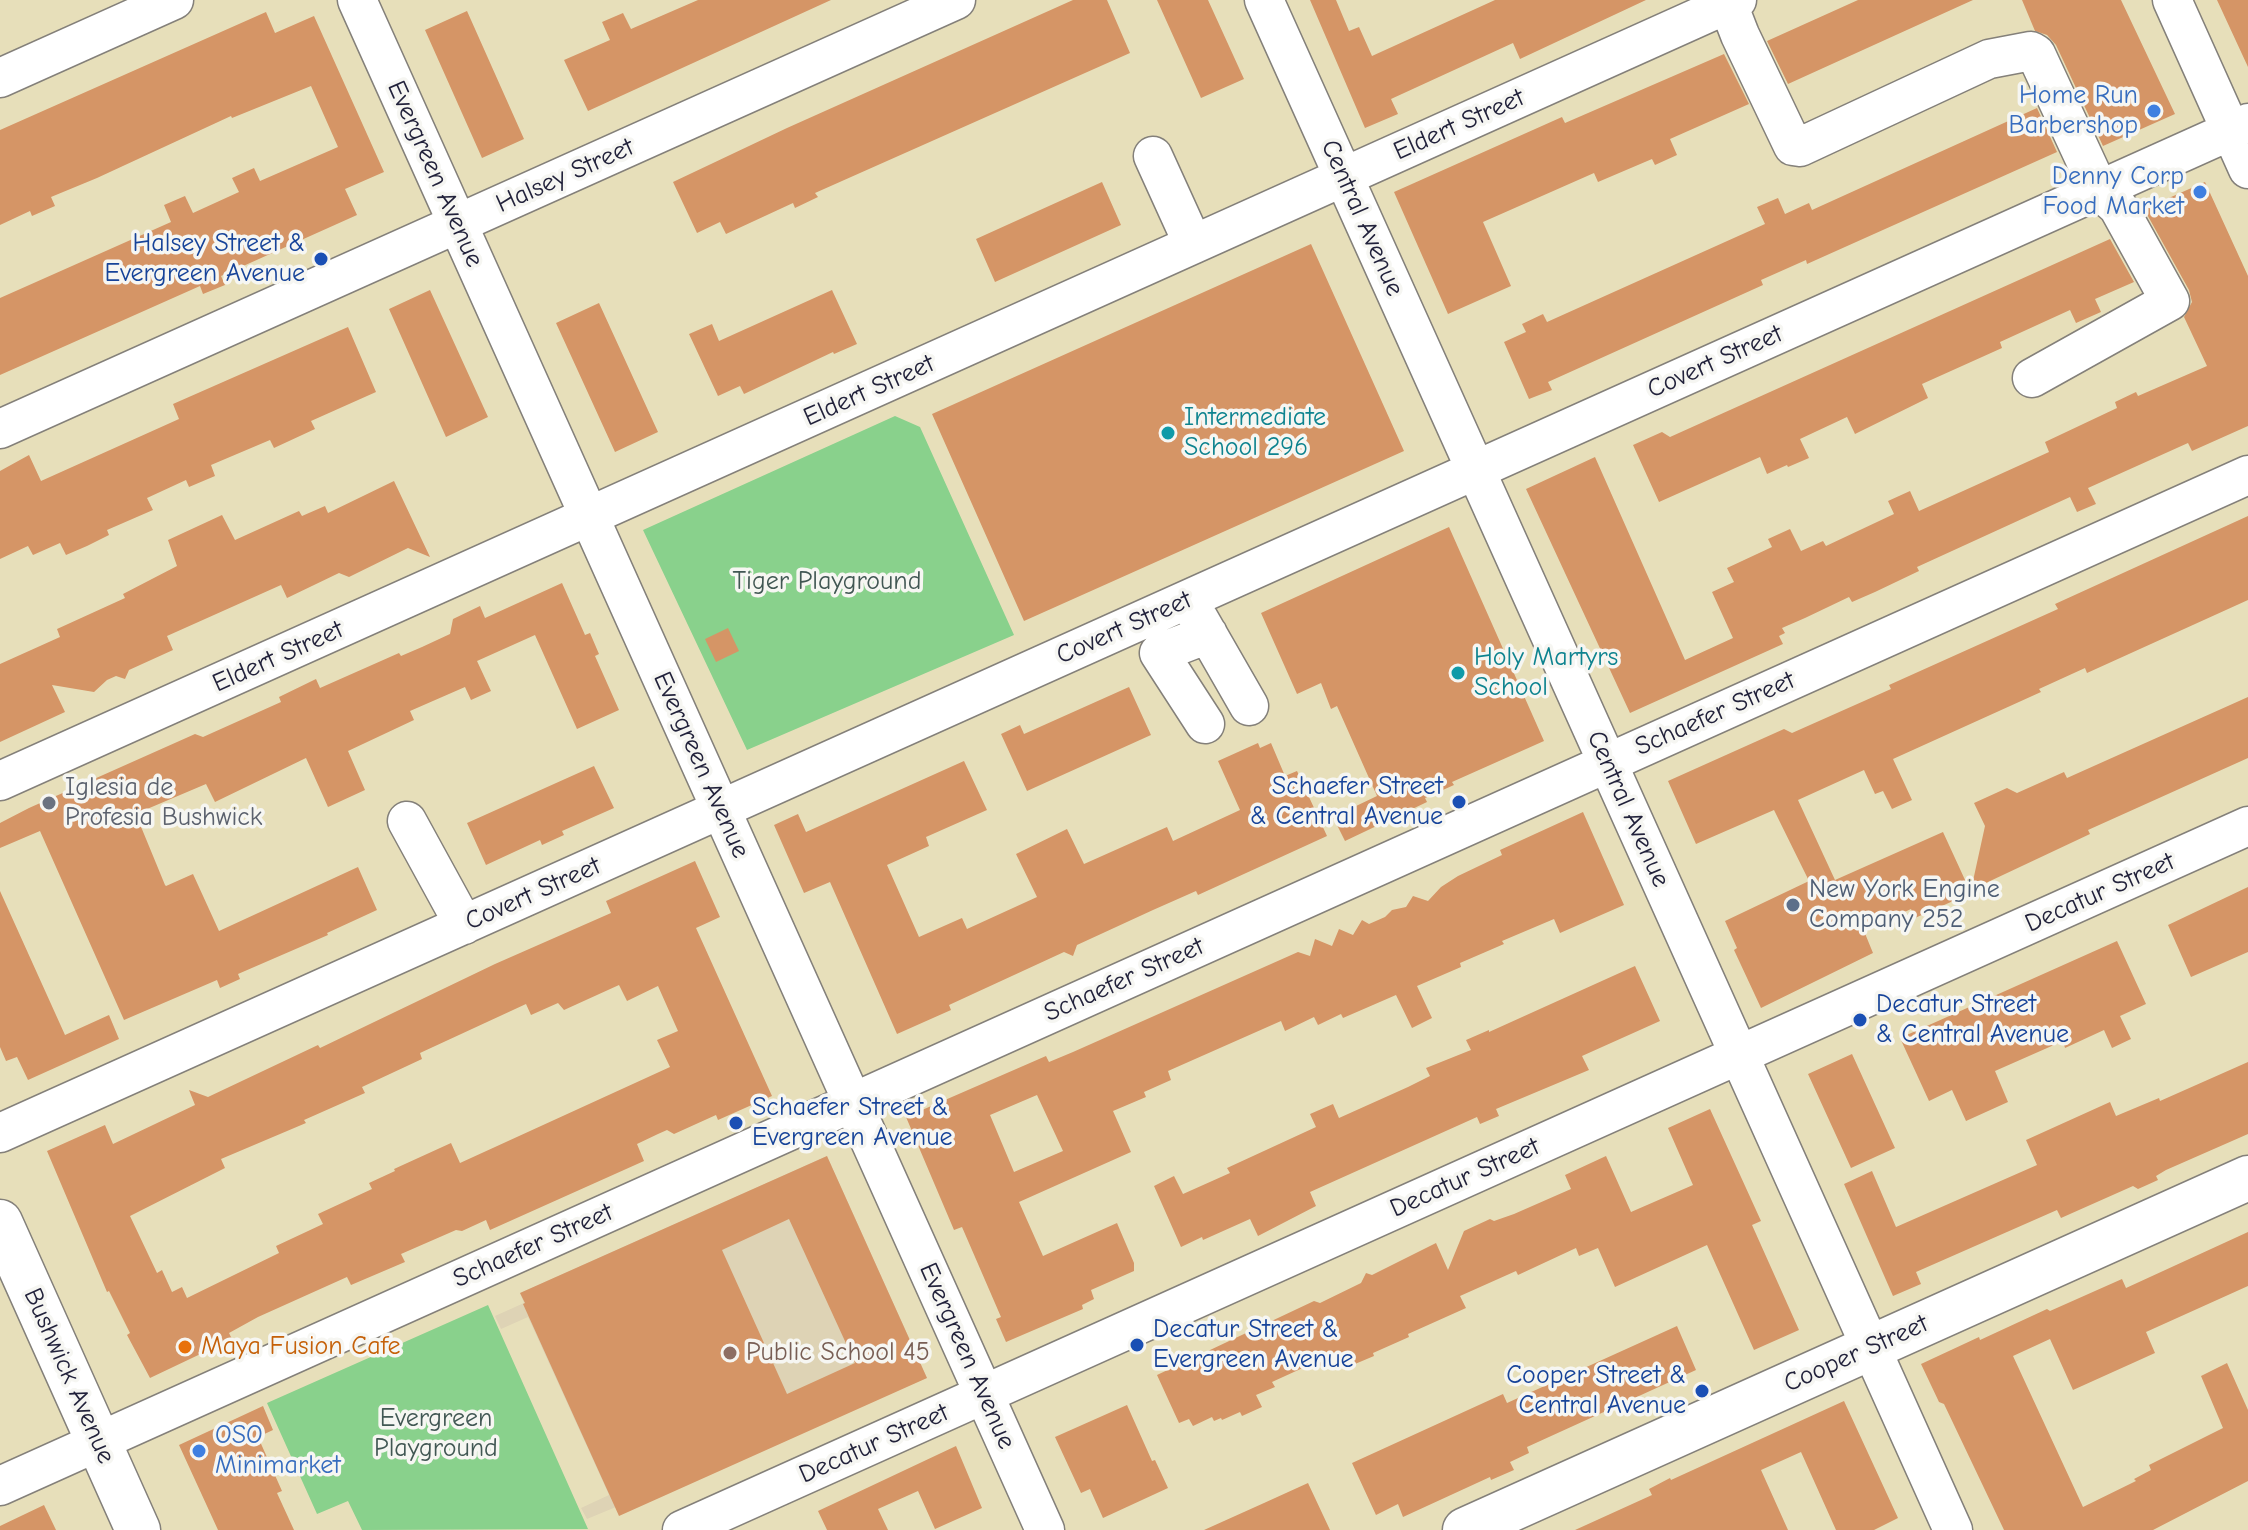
<!DOCTYPE html>
<style>
body{margin:0}
canvas{display:block;background:#e7dfba}
</style>
<canvas width="2248" height="1530"></canvas>
<script>
const c = document.querySelector('canvas').getContext('2d');
c.lineJoin = 'round';
function fillPath(path, color) { c.fillStyle = color; c.fill(path, 'evenodd'); }
const toPath = rows => new Path2D(rows.map(r => 'M' + r).join(''));
function trace(path, color, width, dash) { c.strokeStyle = color; c.lineWidth = width; c.lineCap = dash ? 'butt' : 'round'; c.setLineDash(dash || []); c.stroke(path); }
function label(font, color, halo, rows, align = 'center') {
  c.font = font + ' "Comic Neue",sans-serif'; c.lineWidth = 7; c.setLineDash([]); c.textBaseline = 'middle'; c.strokeStyle = halo; c.fillStyle = color; for (const [text, x, y, turn = 0] of rows) {
    c.save(); c.translate(x, y); c.rotate((+turn || 0) * Math.PI / 180); c.textAlign = isNaN(turn) ? turn : align; if (halo) c.strokeText(text, 0, 0); c.fillText(text, 0, 0); c.restore();
  }
}
fillPath(toPath([
 [827,1156,927,1378,587,1519,581,1508,609,1495,528,1317,501,1329,495,1316,524,1303,520,1293]
]), '#ded3b5');
fillPath(toPath([
 [895,416,920,427,1014,635,747,750,643,530],
 [488,1305,588,1529,362,1530,348,1501,317,1514,267,1403]
]), '#89d18c');
fillPath(toPath([
 [698,0,831,0,588,111,564,60,610,40,602,22,623,13,631,29],
 [1073,0,1107,0,1130,53,815,193,818,197,795,208,793,203,726,234,720,222,697,233,673,182,787,128],
 [1157,0,1208,0,1244,79,1201,98],
 [1310,0,1336,0,1349,31,1359,27,1372,56,1495,0,1646,0,1520,59,1513,43,1391,99,1398,114,1365,128],
 [1858,0,1973,0,1788,84,1767,41],
 [2022,0,2121,0,2175,114,2103,146,2056,45,2047,35,2035,31],
 [2217,0,2248,0,2248,67],
 [467,11,524,139,482,158,425,30],
 [266,12,275,33,314,16,384,172,345,189,357,215,221,276,225,285,203,294,200,286,0,375,0,298,171,222,164,205,185,196,193,213,239,192,232,178,254,168,260,181,338,147,311,86,232,118,231,116,97,178,51,197,55,206,32,216,30,211,0,225,0,130],
 [1724,54,1749,104,1670,139,1677,155,1655,165,1652,159,1598,182,1594,173,1483,222,1511,286,1448,314,1394,192,1562,117,1565,123],
 [2037,108,2057,152,1807,264,1806,260,1761,280,1763,285,1548,382,1552,390,1529,399,1504,342,1526,332,1522,324,1543,314,1547,322,1765,224,1757,207,1778,198,1785,214,1809,203,1812,210],
 [1102,182,1121,225,995,282,976,239],
 [2205,182,2248,276,2248,426,2192,451,2188,443,2088,488,2096,504,2077,512,2070,497,1917,567,1919,571,1875,592,1852,602,1849,597,1805,618,1782,628,1785,633,1779,636,1783,644,1630,713,1526,489,1595,457,1685,660,1733,638,1712,592,1734,582,1727,568,1772,547,1768,539,1790,529,1801,551,1823,541,1826,546,1894,514,1888,501,1910,491,1919,511,2049,452,2045,442,2117,408,2115,402,2136,392,2138,396,2207,366,2184,317,2192,302,2189,290,2144,209],
 [2110,239,2134,282,2095,299,2101,312,2076,323,2070,310,2000,342,2002,348,1922,384,1928,398,1855,434,1847,417,1800,439,1809,458,1788,467,1787,465,1767,474,1760,457,1659,502,1633,445,1662,432,1670,437],
 [1311,244,1404,451,1024,621,932,414],
 [430,290,488,417,446,437,389,309],
 [832,290,857,344,834,354,833,352,744,394,740,386,718,396,689,334,712,324,719,341],
 [599,303,658,432,615,452,556,323],
 [348,327,376,392,311,421,315,429,274,448,270,440,211,465,215,476,189,487,186,480,147,498,153,510,107,530,109,535,87,546,66,555,60,543,33,555,28,546,0,559,0,471,29,455,41,481,179,419,173,404],
 [394,481,430,557,408,548,349,577,339,573,287,598,281,585,167,636,173,650,129,670,125,679,116,676,107,680,94,692,52,685,65,712,0,742,0,664,60,637,57,629,125,598,123,594,177,566,168,540,222,515,235,540,299,511,302,516,325,506,328,513],
 [2248,516,2248,600,2087,673,2085,668,2039,689,2041,692,1893,759,1912,800,1892,809,1883,791,1875,794,1864,770,1798,800,1835,880,1943,832,1971,893,1915,918,1911,909,1864,931,1873,953,1761,1008,1734,950,1737,948,1725,921,1809,881,1774,810,1696,844,1668,781,1784,729,1792,733,1891,689,1889,685,2058,609,2055,604],
 [1449,527,1544,741,1452,782,1454,785,1425,798,1427,802,1345,841,1333,817,1377,796,1337,706,1331,709,1321,683,1297,694,1261,613],
 [562,583,585,635,590,633,599,654,595,656,619,710,577,729,535,635,477,661,491,691,471,700,465,687,410,711,414,720,348,751,365,790,328,807,306,758,215,802,206,784,140,812,141,815,137,817,165,885,166,886,193,874,219,931,358,867,377,910,327,933,328,935,238,974,240,979,220,988,217,980,124,1020,40,831,0,848,0,823,29,808,195,734,203,737,281,702,279,697,316,679,320,688,399,653,401,656,422,647,450,634,453,619,480,606,485,618],
 [728,628,739,651,716,662,705,639],
 [1129,687,1151,735,1027,791,1001,734,1020,725,1024,734],
 [2248,697,2248,758,2088,830,2090,834,1971,890,1985,826,1974,803,2007,788,2017,793,2064,772,2067,778],
 [1258,743,1260,748,1271,743,1285,776,1297,771,1327,836,1198,895,1196,891,1153,910,1077,945,1073,956,1064,952,949,1005,951,1010,897,1034,830,882,804,893,774,825,798,814,806,832,964,761,987,810,926,837,929,846,887,865,919,937,962,918,967,929,1037,897,1016,854,1067,829,1084,864,1167,827,1173,841,1240,810,1218,761],
 [594,766,614,808,562,831,564,835,542,845,540,840,486,865,467,823],
 [1583,812,1624,905,1560,933,1554,919,1502,941,1504,944,1460,963,1461,967,1417,986,1432,1018,1412,1028,1396,995,1343,1018,1341,1014,1318,1025,1314,1017,1285,1031,1281,1021,1168,1071,1171,1080,1144,1092,1146,1097,1113,1111,1131,1152,1019,1202,1043,1256,1117,1223,1134,1263,1134,1271,1091,1290,1094,1299,1082,1305,1083,1309,1006,1342,996,1319,1001,1317,962,1227,954,1230,906,1117,1046,1056,1049,1062,1073,1052,1298,952,1310,956,1315,939,1332,946,1339,929,1353,935,1362,920,1369,924,1385,917,1392,910,1406,907,1413,896,1428,901,1441,887,1458,876,1502,855,1500,850],
 [1037,1095,1063,1151,1014,1172,990,1115],
 [695,861,720,917,696,928,772,1096,718,1120,716,1115,674,1134,667,1130,658,1134,637,1144,644,1161,490,1230,486,1220,462,1231,456,1230,401,1254,405,1262,351,1285,347,1277,258,1317,229,1333,232,1339,150,1378,127,1335,130,1333,109,1291,107,1292,47,1151,105,1125,113,1144,195,1105,189,1090,208,1097,318,1045,320,1048,495,964,611,913,606,901],
 [619,985,627,1001,658,986,678,1031,657,1040,670,1067,460,1163,451,1143,394,1169,395,1171,369,1183,372,1189,318,1214,323,1224,276,1246,279,1253,187,1298,182,1287,172,1292,162,1270,157,1273,130,1216,225,1168,221,1159,306,1123,304,1120,365,1093,362,1087,422,1059,420,1053,526,1004,531,1015,558,1003,564,1010],
 [2248,887,2248,952,2191,977,2168,925],
 [0,891,65,1035,109,1015,119,1039,28,1080,17,1057,6,1061,0,1047],
 [2117,941,2146,1004,2120,1016,2131,1039,2112,1048,2104,1030,2065,1048,2063,1041,1995,1071,2008,1102,1966,1121,1952,1090,1929,1101,1900,1038],
 [1635,966,1660,1021,1582,1056,1589,1070,1496,1109,1499,1116,1480,1124,1477,1117,1310,1192,1316,1206,1258,1236,1250,1219,1203,1240,1202,1237,1181,1247,1154,1186,1174,1176,1183,1194,1230,1173,1227,1168,1316,1127,1310,1114,1333,1104,1339,1118,1408,1087,1430,1076,1426,1068,1471,1050,1466,1040,1489,1030,1489,1032],
 [1852,1054,1895,1148,1851,1168,1808,1074],
 [2248,1062,2248,1134,2166,1170,2156,1176,2158,1180,2147,1185,2138,1189,2133,1186,2061,1218,2057,1210,1916,1272,1921,1284,1893,1296,1844,1184,1872,1171,1896,1227,2037,1165,2026,1140,2110,1102,2116,1116,2159,1098,2160,1101],
 [1710,1109,1761,1221,1752,1225,1799,1330,1754,1350,1707,1245,1615,1287,1598,1248,1579,1256,1576,1248,1518,1275,1516,1271,1460,1296,1466,1308,1408,1334,1409,1337,1373,1353,1374,1356,1355,1364,1351,1354,1321,1367,1318,1361,1272,1382,1275,1387,1256,1395,1262,1407,1242,1416,1240,1412,1222,1420,1221,1418,1214,1421,1212,1417,1193,1426,1189,1419,1179,1423,1157,1375,1314,1301,1320,1303,1361,1283,1366,1273,1372,1275,1436,1243,1448,1270,1464,1231,1490,1219,1494,1221,1514,1214,1571,1189,1565,1175,1606,1156,1631,1212,1693,1185,1668,1128],
 [827,1156,927,1378,619,1516,523,1304,525,1303,520,1293],
 [789,1219,855,1363,787,1394,722,1250],
 [2248,1232,2248,1286,2146,1332,2155,1353,2073,1390,2050,1339,2013,1356,2083,1507,2136,1481,2134,1479,2151,1470,2149,1465,2223,1428,2201,1376,2227,1363,2248,1410,2248,1481,2153,1530,2004,1530,1944,1404,1939,1402,1921,1364,1979,1337,1980,1340,2047,1309,2050,1311,2122,1279,2126,1288],
 [1677,1326,1696,1370,1527,1447,1529,1453,1510,1462,1514,1470,1491,1480,1490,1477,1403,1517,1398,1504,1376,1515,1352,1463,1503,1394,1507,1403],
 [1844,1401,1898,1518,1874,1530,1836,1530,1801,1452,1761,1470,1788,1530,1575,1530,1652,1495,1649,1489,1670,1478,1671,1480],
 [1127,1405,1152,1461,1155,1460,1168,1488,1103,1518,1090,1489,1081,1493,1055,1437],
 [263,1406,273,1430,258,1437,282,1491,277,1493,294,1530,218,1530,179,1445],
 [956,1446,982,1508,935,1529,918,1491,878,1509,888,1530,827,1530,818,1511],
 [1308,1483,1330,1530,1204,1530,1264,1503],
 [44,1505,56,1530,0,1530,0,1526]
]), '#d59566');
const minor = toPath([
 [357,0,1045,1530],
 [1264,0,1953,1530],
 [2172,0,2248,169],
 [1728,4,1740,35,1793,146,1800,147,1989,59,2031,51,2036,54,2099,190,2118,207,2170,301,2032,378],
 [0,78,174,0],
 [1153,156,1193,244],
 [0,429,956,0],
 [1195,612,1249,706],
 [1205,724,1159,653,1208,634],
 [0,781,1737,0],
 [407,821,464,925],
 [0,1133,2248,123],
 [0,1486,2248,475],
 [682,1530,2248,826]
]);
const major = toPath([
 [0,1222,138,1530],
 [1465,1530,2248,1178]
]);
trace(minor, '#84807a', 41);
trace(major, '#84807a', 47);
trace(minor, '#fff', 38);
trace(major, '#fff', 44);
for (const [x, y, r, color] of [
 [2154,111,8,"#3f7fe0"],
 [2200,192,8,"#3f7fe0"],
 [321,259,8,"#1a4fb4"],
 [1168,433,8,"#0f9aa8"],
 [1458,673,8,"#0f9aa8"],
 [1459,802,8,"#1a4fb4"],
 [49,803,8,"#6b7280"],
 [1793,905,8,"#5c6f8a"],
 [1860,1020,8,"#1a4fb4"],
 [736,1123,8,"#1a4fb4"],
 [1137,1345,8,"#1a4fb4"],
 [185,1347,8,"#e8710a"],
 [730,1353,8,"#8d6e63"],
 [1702,1391,8,"#1a4fb4"],
 [199,1451,8,"#3f7fe0"]
]) { const dot = new Path2D(); dot.arc(x, y, r, 0, 2 * Math.PI); c.fillStyle = color; c.fill(dot); trace(dot, '#f6f6f2', 3); }
label('26px', '#366cbe', '#f6f6f2', [
 ["Home Run",2138,96],
 ["Barbershop",2138,126],
 ["Denny Corp",2184,177],
 ["Food Market",2184,207],
 ["OSO",215,1436,"left"],
 ["Minimarket",215,1466,"left"]
], 'right');
label('26px', '#22223b', '#f6f6f2', [
 ["Eldert Street",1459,125,-24],
 ["Evergreen Avenue",435,174,66],
 ["Halsey Street",565,176,-24],
 ["Central Avenue",1362,218,66],
 ["Covert Street",1715,362,-24],
 ["Eldert Street",869,391,-24],
 ["Covert Street",1124,628,-24],
 ["Eldert Street",278,657,-24],
 ["Schaefer Street",1715,714,-24],
 ["Evergreen Avenue",701,765,66],
 ["Central Avenue",1628,809,66],
 ["Decatur Street",2100,893,-24],
 ["Covert Street",533,894,-24],
 ["Schaefer Street",1124,980,-24],
 ["Decatur Street",1465,1178,-24],
 ["Schaefer Street",533,1246,-24],
 ["Cooper Street",1856,1354,-24],
 ["Evergreen Avenue",967,1356,66],
 ["Bushwick Avenue",69,1376,66],
 ["Decatur Street",874,1444,-24]
]);
label('26px', '#164399', '#f6f6f2', [
 ["Halsey Street &",305,244],
 ["Evergreen Avenue",305,274],
 ["Schaefer Street",1443,787],
 ["& Central Avenue",1443,817],
 ["Decatur Street",1876,1005,"left"],
 ["& Central Avenue",1876,1035,"left"],
 ["Schaefer Street &",752,1108,"left"],
 ["Evergreen Avenue",752,1138,"left"],
 ["Decatur Street &",1153,1330,"left"],
 ["Evergreen Avenue",1153,1360,"left"],
 ["Cooper Street &",1686,1376],
 ["Central Avenue",1686,1406]
], 'right');
label('26px', '#0d838f', '#f6f6f2', [
 ["Intermediate",1184,418],
 ["School 296",1184,448],
 ["Holy Martyrs",1474,658],
 ["School",1474,688]
], 'left');
label('26px', '#415753', '#f6f6f2', [
 ["Tiger Playground",827,582],
 ["Evergreen",436,1419],
 ["Playground",436,1449]
]);
label('26px', '#5b616d', '#f6f6f2', [
 ["Iglesia de",65,788],
 ["Profesia Bushwick",65,818]
], 'left');
label('26px', '#4e5e75', '#f6f6f2', [
 ["New York Engine",1809,890],
 ["Company 252",1809,920]
], 'left');
label('26px', '#c56008', '#f6f6f2', [
 ["Maya Fusion Cafe",201,1347]
], 'left');
label('26px', '#785e54', '#f6f6f2', [
 ["Public School 45",746,1353]
], 'left');
</script>
